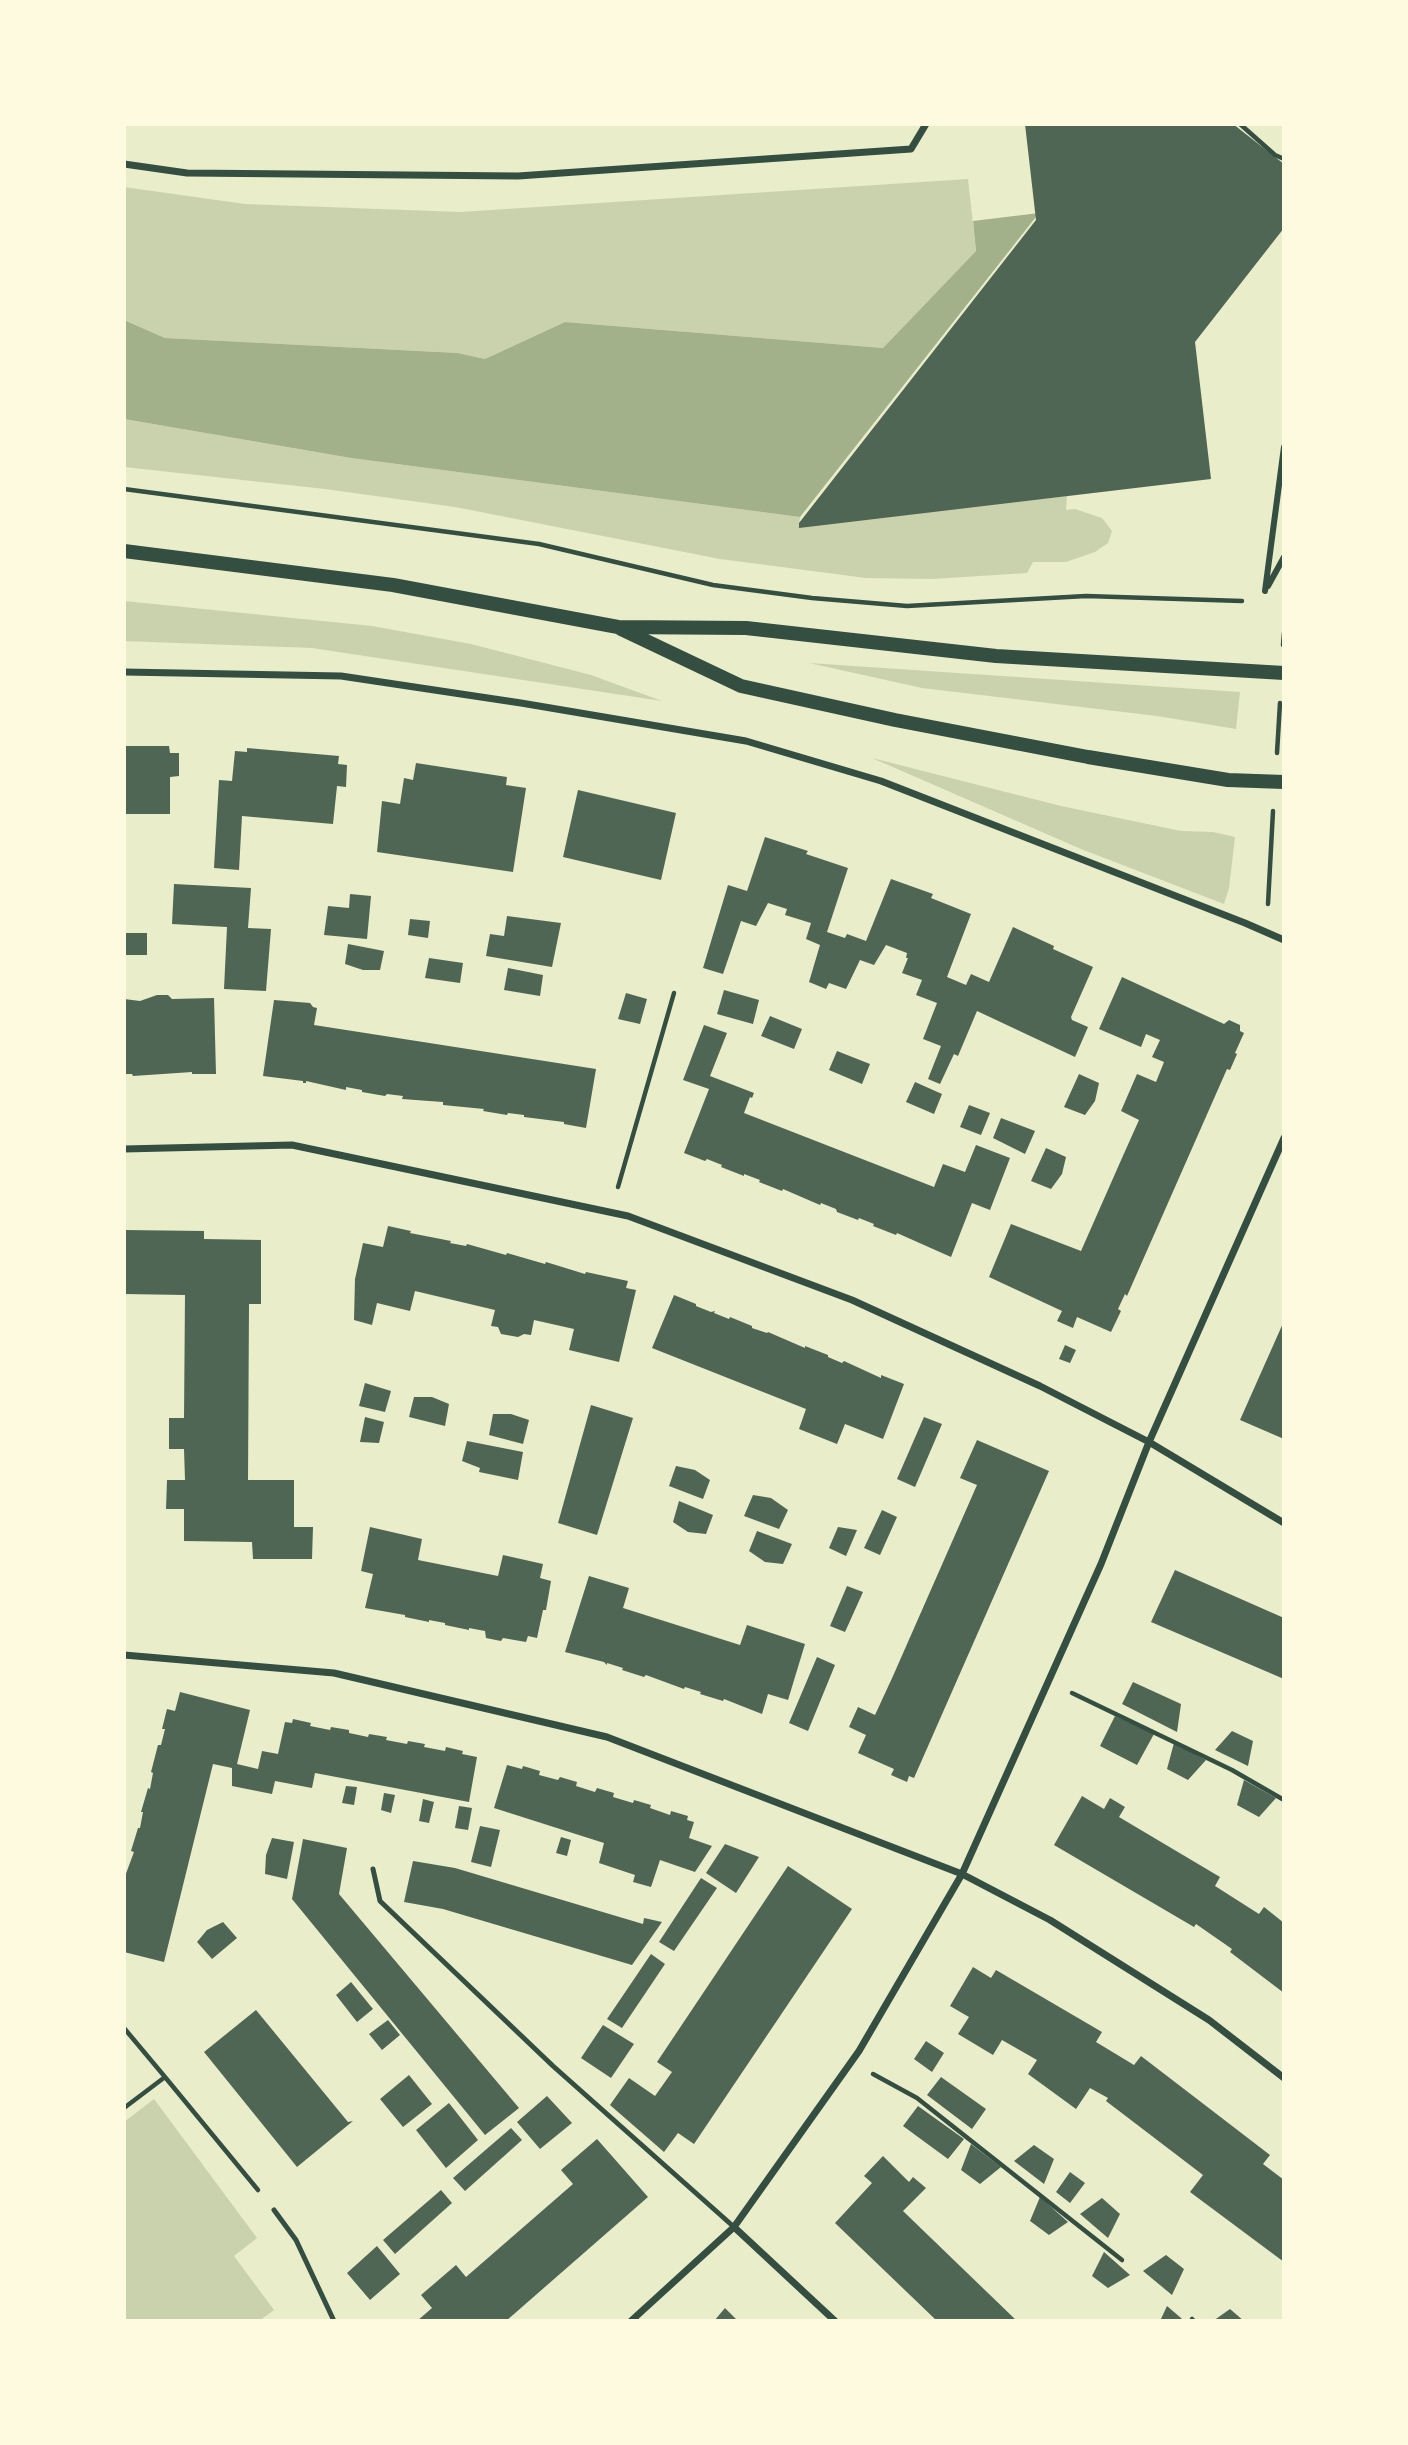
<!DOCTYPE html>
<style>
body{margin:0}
#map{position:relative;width:1408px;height:2445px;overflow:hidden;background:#e9edc9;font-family:"Archivo Narrow",sans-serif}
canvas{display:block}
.frame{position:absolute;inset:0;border:126px solid #fefae0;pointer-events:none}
</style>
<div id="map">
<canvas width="1408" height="2445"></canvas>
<div class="frame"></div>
</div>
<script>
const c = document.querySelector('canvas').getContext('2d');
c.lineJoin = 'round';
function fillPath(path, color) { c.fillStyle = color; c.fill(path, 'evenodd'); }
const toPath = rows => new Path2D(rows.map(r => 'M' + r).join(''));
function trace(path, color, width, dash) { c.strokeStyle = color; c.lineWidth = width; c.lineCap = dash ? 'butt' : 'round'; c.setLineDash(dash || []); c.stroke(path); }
fillPath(toPath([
 [968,179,976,251,883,348,565,322,485,359,458,353,165,338,124,320,124,187,245,204,460,212],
 [124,419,351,458,800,517,799,527,1067,496,1066,510,1075,509,1102,518,1112,531,1108,543,1095,552,1066,562,1033,562,1027,573,932,579,866,578,720,559,455,507,325,489,124,467],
 [124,601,372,626,471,644,591,675,662,701,312,648,124,641],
 [809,663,1240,692,1236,729,1157,716,922,688],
 [872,758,1061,806,1181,831,1213,832,1235,837,1229,888,1224,904,1081,849],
 [154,2099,257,2238,234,2256,274,2310,259,2321,124,2321,124,2122]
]), '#cad2ad');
fillPath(toPath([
 [1039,213,800,517,351,458,124,419,124,320,165,338,458,353,485,359,565,322,883,348,976,251,973,221]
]), '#a3b18a');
fillPath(toPath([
 [1025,124,1233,124,1284,164,1284,228,1195,342,1211,479,799,528,799,523,1036,220],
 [124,746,169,746,170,753,179,753,179,776,170,777,170,814,124,814],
 [247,748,339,756,338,764,347,765,346,787,337,786,333,824,242,816,239,870,214,868,219,780,232,781,235,751,247,752],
 [416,763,507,777,506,785,526,788,513,872,377,852,382,801,400,804,404,778,413,780],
 [578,790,676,813,661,880,563,857],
 [765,837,808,851,806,854,848,868,827,932,845,938,847,934,866,941,891,879,933,894,931,898,971,914,947,977,966,985,971,974,989,982,1013,927,1054,946,1053,949,1093,967,1071,1017,1072,1020,1088,1027,1075,1057,977,1011,958,1056,954,1054,940,1084,928,1079,941,1046,923,1039,937,1003,916,995,922,980,902,973,908,958,906,958,907,953,886,945,874,965,860,960,846,989,829,983,826,989,809,982,820,945,806,939,811,923,785,915,787,909,768,903,756,926,741,921,723,974,703,968,728,885,747,891],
 [174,884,251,888,248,928,271,929,266,991,224,989,227,927,172,924],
 [350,894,371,896,367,939,324,935,328,906,349,908],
 [507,916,561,923,552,967,486,956,490,934,504,936],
 [410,919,430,921,428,938,408,935],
 [124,933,147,933,147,955,124,955],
 [348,944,384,951,380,970,363,970,345,964],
 [429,958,463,963,460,983,425,978],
 [508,968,543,975,540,996,504,990],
 [1122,977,1224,1024,1229,1020,1240,1025,1240,1031,1244,1033,1235,1053,1237,1054,1230,1070,1227,1069,1127,1296,1125,1294,1118,1309,1121,1311,1111,1332,1077,1317,1073,1328,1057,1321,1062,1311,989,1277,1011,1224,1081,1251,1122,1158,1139,1120,1121,1111,1137,1074,1156,1082,1164,1062,1152,1057,1160,1040,1146,1034,1141,1047,1099,1029],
 [724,990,759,1000,753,1024,717,1014],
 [626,993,647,999,640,1024,618,1019],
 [157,995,168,995,172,999,214,998,216,1074,192,1074,192,1072,133,1076,132,1074,124,1074,124,999,140,1001],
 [274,1000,310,1003,313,1007,317,1008,314,1025,596,1069,586,1128,564,1124,564,1122,524,1117,524,1115,508,1113,507,1115,483,1111,484,1109,443,1105,443,1102,402,1099,403,1096,387,1094,385,1096,362,1092,362,1090,346,1087,346,1090,306,1081,306,1083,303,1083,303,1081,263,1076],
 [770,1016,802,1029,794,1049,761,1036],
 [704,1025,727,1033,710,1076,754,1093,752,1098,750,1097,744,1113,934,1187,943,1164,965,1172,976,1145,1010,1158,990,1210,972,1203,951,1257,897,1233,896,1235,873,1226,874,1224,859,1218,858,1220,837,1212,836,1209,821,1203,820,1205,783,1189,782,1191,759,1182,760,1180,744,1174,744,1176,721,1167,722,1165,707,1159,705,1161,684,1153,709,1089,683,1080],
 [837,1051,870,1064,862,1084,829,1070],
 [1079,1074,1099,1083,1095,1101,1085,1115,1064,1107],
 [915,1082,942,1094,934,1114,906,1102],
 [969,1105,990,1113,981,1135,960,1127],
 [1001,1118,1035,1131,1025,1154,993,1138],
 [1046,1148,1066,1157,1062,1174,1051,1189,1031,1181],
 [388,1226,411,1231,410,1233,451,1241,450,1243,466,1246,467,1244,506,1255,507,1253,545,1264,546,1262,585,1274,586,1272,628,1281,626,1288,636,1290,619,1362,569,1350,574,1329,534,1320,531,1335,524,1334,518,1337,501,1334,498,1327,491,1326,495,1310,415,1291,410,1311,377,1303,372,1325,354,1320,355,1279,363,1243,383,1247],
 [124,1230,204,1231,204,1239,261,1240,261,1304,249,1304,248,1480,294,1480,294,1527,313,1527,312,1559,253,1559,252,1542,184,1541,184,1509,166,1509,167,1480,185,1480,184,1449,169,1449,169,1418,184,1418,185,1295,124,1294],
 [674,1295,696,1304,696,1306,711,1312,715,1311,714,1313,729,1319,730,1317,752,1326,752,1328,767,1333,768,1332,805,1348,805,1346,828,1355,828,1357,842,1363,844,1361,881,1378,881,1375,904,1384,883,1439,845,1424,837,1444,799,1429,806,1409,652,1348],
 [1284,1321,1284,1439,1240,1420],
 [1065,1345,1076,1350,1070,1363,1059,1359],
 [365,1383,391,1391,385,1412,359,1406],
 [414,1397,432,1397,449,1404,445,1426,409,1417],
 [591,1405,633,1418,597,1535,558,1523],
 [493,1414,511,1414,529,1420,523,1444,489,1435],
 [365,1417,384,1422,379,1443,360,1442],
 [924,1417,942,1424,915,1487,897,1479],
 [977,1440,1049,1471,914,1778,909,1776,907,1782,891,1775,894,1769,858,1753,866,1735,849,1727,858,1707,875,1715,893,1676,977,1485,960,1478],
 [467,1441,523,1452,518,1480,479,1472,480,1468,462,1461],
 [676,1466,695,1470,710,1480,703,1499,669,1486],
 [753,1495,771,1498,788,1510,779,1529,744,1516],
 [679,1501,713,1515,706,1534,688,1532,673,1522],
 [882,1510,897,1517,880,1555,864,1548],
 [370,1527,422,1539,418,1560,498,1576,503,1555,543,1564,540,1578,551,1581,546,1610,543,1610,537,1638,528,1636,526,1642,503,1638,501,1641,486,1638,485,1631,469,1628,469,1630,445,1625,445,1623,429,1620,429,1622,405,1617,405,1615,365,1608,373,1574,361,1571],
 [838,1527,857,1530,846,1556,829,1548],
 [757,1531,792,1544,783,1564,765,1562,749,1551],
 [1175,1570,1284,1618,1284,1679,1151,1622],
 [589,1576,629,1588,623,1608,740,1645,747,1625,805,1644,788,1700,768,1694,762,1714,724,1699,723,1701,700,1694,701,1692,685,1687,684,1689,646,1675,644,1677,622,1670,623,1668,607,1663,607,1665,604,1662,565,1652],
 [847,1586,863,1592,845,1632,830,1626],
 [817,1657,835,1665,808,1731,789,1723],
 [1133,1682,1181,1704,1177,1732,1122,1704],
 [180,1692,250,1710,237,1764,258,1769,262,1751,278,1754,285,1722,292,1723,293,1719,311,1723,310,1726,330,1730,331,1727,349,1730,349,1733,368,1737,369,1734,387,1737,386,1740,407,1744,408,1741,425,1744,424,1747,445,1751,446,1747,463,1751,462,1754,477,1757,469,1802,315,1773,312,1788,275,1781,272,1794,232,1786,232,1768,213,1764,164,1962,124,1952,124,1879,134,1852,131,1851,138,1828,140,1828,143,1812,141,1812,148,1788,150,1789,153,1773,151,1772,158,1745,161,1745,165,1729,162,1729,167,1709,175,1711],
 [1115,1716,1154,1734,1137,1765,1100,1746],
 [1232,1731,1253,1741,1248,1766,1215,1750],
 [1174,1743,1206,1760,1188,1780,1167,1769],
 [507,1765,522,1769,523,1766,540,1771,539,1775,558,1780,560,1777,577,1782,576,1786,595,1792,597,1788,614,1793,613,1797,633,1803,634,1800,651,1805,650,1808,670,1815,671,1811,688,1816,687,1820,694,1822,689,1838,712,1846,695,1872,660,1860,651,1887,633,1882,635,1875,599,1863,604,1843,494,1808],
 [1244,1780,1276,1798,1259,1817,1237,1805],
 [346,1786,357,1787,354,1805,342,1803],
 [384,1793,395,1795,391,1813,381,1810],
 [1082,1796,1104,1809,1110,1798,1125,1807,1119,1817,1220,1877,1215,1886,1259,1914,1264,1907,1284,1923,1284,1993,1230,1952,1232,1949,1196,1924,1194,1927,1054,1845],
 [423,1799,434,1802,429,1823,419,1821],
 [459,1806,472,1808,468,1830,455,1828],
 [480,1826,500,1830,491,1867,471,1862],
 [561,1837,571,1840,567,1856,556,1853],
 [272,1838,294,1842,287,1879,265,1874,266,1855],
 [303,1839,347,1848,339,1894,519,2108,485,2135,292,1899],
 [725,1844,759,1857,736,1893,706,1873],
 [413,1861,455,1868,643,1924,644,1918,662,1922,632,1965,443,1909,404,1902],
 [788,1866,852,1909,694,2144,678,2133,664,2152,610,2105,629,2078,655,2096,672,2072,657,2062],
 [701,1878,717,1888,674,1951,659,1942],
 [223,1922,237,1938,212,1959,197,1942,207,1930],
 [651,1954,665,1964,622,2028,607,2019],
 [973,1967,991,1978,996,1970,1102,2032,1096,2042,1134,2065,1141,2056,1270,2155,1263,2164,1284,2180,1284,2262,1190,2192,1203,2175,1106,2101,1108,2098,1090,2088,1076,2109,1028,2074,1037,2060,1002,2040,993,2055,958,2034,969,2017,950,2006],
 [351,1982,373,2009,357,2022,336,1995],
 [256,2010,348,2122,353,2121,297,2167,204,2052],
 [388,2020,400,2035,382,2050,369,2034],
 [603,2025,634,2044,611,2078,581,2058],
 [926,2041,944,2053,932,2072,914,2059],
 [409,2075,432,2104,403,2127,380,2099],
 [941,2077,986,2109,972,2129,927,2095],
 [547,2096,572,2123,540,2149,517,2122],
 [449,2103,478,2140,446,2168,416,2130],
 [918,2106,964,2139,948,2159,903,2126],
 [511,2128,522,2140,465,2191,453,2178],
 [597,2139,648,2197,506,2321,417,2321,432,2308,421,2295,456,2265,466,2277,573,2184,561,2170],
 [971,2144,1001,2167,980,2184,961,2170],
 [1034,2145,1054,2159,1044,2184,1014,2161],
 [883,2156,909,2182,913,2177,926,2188,903,2211,1017,2321,937,2321,835,2223,872,2183,864,2176],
 [1070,2172,1085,2183,1070,2203,1056,2192],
 [441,2190,452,2203,395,2254,383,2240],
 [1040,2197,1068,2222,1049,2235,1030,2221],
 [1102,2198,1120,2214,1108,2238,1080,2214],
 [377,2246,400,2274,370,2300,347,2273],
 [1104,2252,1130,2275,1108,2288,1092,2276],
 [1166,2255,1184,2269,1172,2295,1143,2271],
 [1167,2306,1181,2318,1184,2321,1160,2321],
 [725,2308,738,2321,714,2321],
 [1230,2309,1244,2321,1213,2321]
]), '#4f6655');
trace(toPath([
 [1240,124,1275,155,1284,159],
 [124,489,539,544,713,585,812,598,907,606,1086,596,1242,601],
 [1283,645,1284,633],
 [1277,753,1280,703],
 [1268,904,1273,811],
 [618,1187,674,993],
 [1072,1693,1232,1770,1284,1800],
 [124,2028,165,2077],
 [873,2074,917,2098,1122,2260],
 [124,2108,165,2077,258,2190],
 [1192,2319,1194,2321]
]), '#344e41', 4.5);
trace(toPath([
 [373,1869,380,1901,553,2066,734,2227],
 [274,2210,296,2240,334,2321]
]), '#344e41', 5);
trace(toPath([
 [1268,586,1284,557],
 [1265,591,1284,447]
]), '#344e41', 6);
trace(toPath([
 [124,164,187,173,518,176,911,149,926,124],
 [124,672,341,676,521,703,746,741,881,781,1245,923,1284,940],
 [124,1149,292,1145,628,1216,852,1300,1040,1386,1149,1442,1284,1523],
 [124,1655,334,1673,607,1737,962,1874,1050,1920,1209,2020,1284,2078],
 [734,2227,835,2321],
 [631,2321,734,2227,859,2051,962,1874,1101,1564,1149,1442,1284,1138]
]), '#344e41', 7);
trace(toPath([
 [124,551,393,585,618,627,746,628,996,656,1284,673],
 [621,629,741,686,895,720,1088,757,1228,780,1284,782]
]), '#344e41', 14);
</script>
